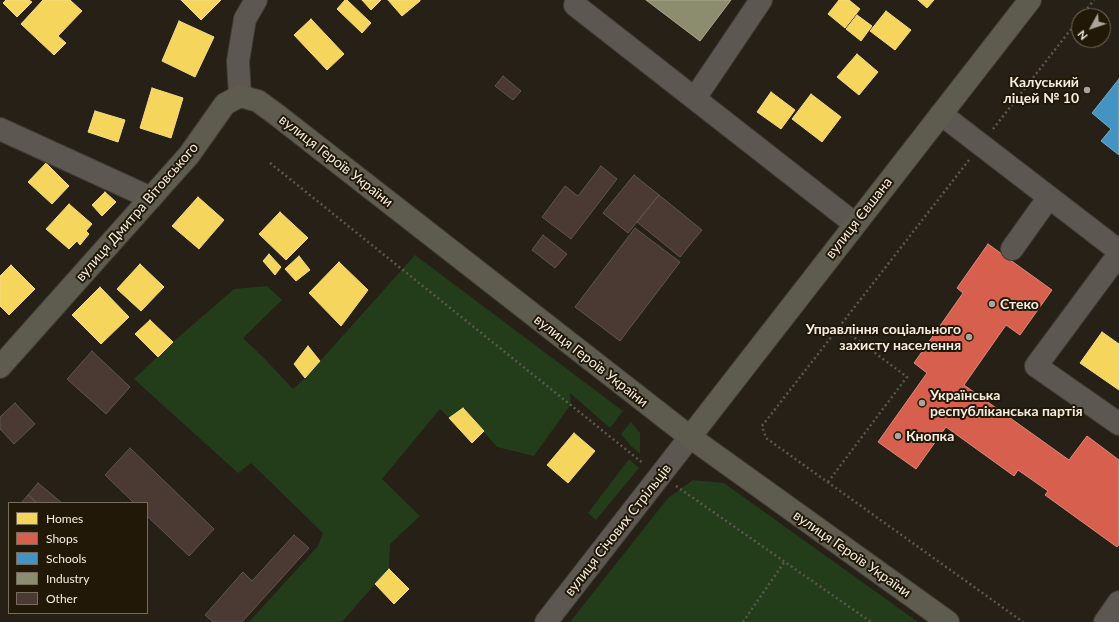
<!DOCTYPE html>
<meta charset="utf-8">
<style>
body{margin:0}
#map{position:relative;width:1119px;height:622px;overflow:hidden;background:#262017;font-family:Lato,sans-serif}
canvas{display:block}
.legend{position:absolute;left:8px;top:502px;width:140px;height:112px;box-sizing:border-box;background:#221808;border:1px solid #766d5f;margin:0;padding:5px 7px;list-style:none;font-size:12px;color:#f4ede2}
.legend li{display:flex;align-items:center;gap:8px;height:20px}
.legend b{width:20px;border:1px solid #766d5f}
.north{position:absolute;left:1071px;top:8px;width:40px;height:40px;box-sizing:border-box;background:#221808;border:1px solid #766d5f;border-radius:50%;rotate:230deg;font-size:11px;font-weight:700;line-height:16px;text-align:center;color:#f4ede2}
.north::after{content:'';display:block;margin:auto;width:14px;height:18px;background:#aca59b;clip-path:polygon(50% 0,100% 100%,50% 72%,0 100%)}
</style>
<div id="map">
<canvas width="1119" height="622"></canvas>
<ul class="legend">
<li><b style="height:11px;background:#f6d55c"></b>Homes</li>
<li><b style="height:11px;background:#d6604d"></b>Shops</li>
<li><b style="height:11px;background:#4393c3"></b>Schools</li>
<li><b style="height:11px;background:#8c8c6e"></b>Industry</li>
<li><b style="height:11px;background:#4b3933"></b>Other</li>
</ul>
<div class="north">N</div>
</div>
<script>
const c = document.querySelector('canvas').getContext('2d');
c.lineJoin = 'round';
function fillPath(path, color) { c.fillStyle = color; c.fill(path, 'evenodd'); }
const toPath = rows => new Path2D(rows.map(r => 'M' + r).join(''));
function trace(path, color, width, dash) { c.strokeStyle = color; c.lineWidth = width; c.lineCap = dash ? 'butt' : 'round'; c.setLineDash(dash || []); c.stroke(path); }
function label(font, color, halo, rows, align = 'center') {
  c.font = font + ' Lato,sans-serif'; c.lineWidth = 4; c.setLineDash([]); c.textBaseline = 'middle'; c.strokeStyle = halo; c.fillStyle = color; for (const [text, x, y, turn = 0] of rows) {
    c.save(); c.translate(x, y); c.rotate((+turn || 0) * Math.PI / 180); c.textAlign = isNaN(turn) ? turn : align; if (halo) c.strokeText(text, 0, 0); c.fillText(text, 0, 0); c.restore();
  }
}
fillPath(toPath([
 [415,255,623,411,610,428,570,393,571,404,534,456,497,447,463,408,449,418,440,409,382,479,420,516,390,544,389,569,375,584,342,622,249,622,318,546,323,533,251,463,238,473,134,379,173,342,234,289,267,286,282,300,243,338,264,358,293,389,305,378],
 [631,422,640,433,640,454,630,445,621,434],
 [629,459,639,468,596,520,588,513],
 [693,480,724,483,918,622,570,622,668,498]
]), '#233c1a');
const homes = toPath([
 [6,0,29,0,32,2,17,17,3,3,6,0],
 [43,0,70,0,82,11,58,36,66,43,54,55,21,24,43,0],
 [181,0,221,0,201,20,181,0],
 [345,0,347,0,371,23,362,33,337,9,345,0],
 [362,0,381,0,371,10,362,0],
 [388,0,420,0,420,1,402,16,388,0],
 [839,0,849,0,860,9,845,28,828,14,839,0],
 [918,0,934,0,927,8,918,0],
 [886,11,911,30,895,50,870,31,886,11],
 [857,15,872,26,861,41,846,29,857,15],
 [311,19,344,54,327,70,294,35,311,19],
 [179,21,214,37,195,77,162,61,179,21],
 [857,54,878,72,859,95,837,77,857,54],
 [152,88,183,98,171,138,140,128,152,88],
 [771,92,795,110,781,129,757,112,771,92],
 [811,94,841,117,822,142,792,119,811,94],
 [95,111,125,120,118,142,88,132,95,111],
 [46,163,69,186,52,204,28,182,46,163],
 [105,192,116,202,102,216,92,205,105,192],
 [198,197,224,220,199,249,172,226,198,197],
 [69,204,92,224,86,231,89,234,80,245,77,241,69,249,46,229,69,204],
 [280,212,308,238,286,260,259,234,280,212],
 [269,254,281,267,275,275,263,261,269,254],
 [299,256,310,270,296,281,285,269,299,256],
 [339,262,368,290,341,326,309,293,339,262],
 [140,264,164,287,141,311,117,289,140,264],
 [11,265,35,289,9,315,0,306,0,276,11,265],
 [100,287,129,317,101,344,72,315,100,287],
 [150,320,173,342,158,357,135,334,150,320],
 [1102,332,1119,344,1119,390,1080,363,1102,332],
 [308,346,320,361,305,378,294,364,308,346],
 [463,408,484,431,472,443,449,418,463,408],
 [574,433,595,451,568,483,547,465,574,433],
 [389,569,409,589,394,604,375,584,389,569]
]);
fillPath(homes, '#f6d55c');
trace(homes, '#f5dc84', 1);
const shops = toPath([
 [988,244,1052,290,1020,335,1006,325,964,385,1069,460,1087,436,1119,460,1119,545,1117,547,1045,495,1048,491,1018,470,1014,476,946,427,916,469,878,442,927,373,914,363,963,293,957,288,988,244]
]);
fillPath(shops, '#d6604d');
trace(shops, '#df8a7a', 1);
const schools = toPath([
 [1119,79,1119,155,1101,141,1111,129,1092,113,1119,79]
]);
fillPath(schools, '#4393c3');
trace(schools, '#78aecc', 1);
const industry = toPath([
 [646,0,731,0,700,41,646,0]
]);
fillPath(industry, '#8c8c6e');
trace(industry, '#aba991', 1);
const building = toPath([
 [503,76,521,91,513,100,495,86,503,76],
 [601,166,617,179,571,239,542,217,565,186,578,196,601,166],
 [634,175,659,195,628,233,603,213,634,175],
 [659,195,702,230,680,257,637,222,659,195],
 [635,228,680,262,620,341,575,307,635,228],
 [543,235,567,254,555,268,532,250,543,235],
 [92,351,130,387,106,414,67,379,92,351],
 [15,403,35,424,14,444,0,429,0,417,15,403],
 [130,448,214,529,189,556,147,516,147,503,134,503,105,475,130,448],
 [38,483,62,503,37,503,28,495,38,483],
 [28,495,37,503,21,503,28,495],
 [294,535,309,548,242,622,213,622,205,615,243,572,252,581,294,535]
]);
fillPath(building, '#4b3933');
trace(building, '#5e5651', 1);
const minor = toPath([
 [575,5,855,224],
 [240,96,238,61,245,19,256,0],
 [695,98,761,0],
 [941,114,1119,251],
 [0,129,151,198],
 [1012,249,1049,197],
 [1119,254,1036,366,1119,424],
 [546,622,690,437],
 [1105,622,1119,602]
]);
const major = toPath([
 [0,367,189,155,225,104,240,96,258,101,277,115,690,437,948,622],
 [690,437,1030,0]
]);
trace(minor, '#403b34', 24);
trace(major, '#403b34', 24);
trace(toPath([
 [1081,16,1094,0],
 [993,129,1079,19],
 [969,160,762,426,766,438,1023,622],
 [270,163,644,464],
 [828,482,907,377,839,326],
 [676,486,871,622],
 [743,622,785,561]
]), '#5c5751', 2.5, [2, 3]);
trace(minor, '#5c5751', 22);
trace(major, '#5e5c4e', 22);
for (const [x, y, r, color] of [
 [1087,90,4,"#aca59b"],
 [992,304,4,"#aca59b"],
 [969,337,4,"#aca59b"],
 [922,403,4,"#aca59b"],
 [898,436,4,"#aca59b"]
]) { const dot = new Path2D(); dot.arc(x, y, r, 0, 2 * Math.PI); c.fillStyle = color; c.fill(dot); trace(dot, '#221808', 1.5); }
label('bold 14px', '#f4ede2', '#221808', [
 ["Калуський",1079,82,"right"],
 ["ліцей № 10",1079,98,"right"],
 ["Стеко",1000,304],
 ["Управління соціального",961,329,"right"],
 ["захисту населення",961,345,"right"],
 ["Українська",930,395],
 ["республіканська партія",930,411],
 ["Кнопка",906,436]
], 'left');
label('14px', '#f4ede2', '#221808', [
 ["вулиця Героїв України",336,161,38],
 ["вулиця Дмитра Вітовського",137,212,-49],
 ["вулиця Євшана",859,218,-52],
 ["вулиця Героїв України",591,361,38],
 ["вулиця Січових Стрільців",618,530,-52],
 ["вулиця Героїв України",852,554,35]
]);
</script>
